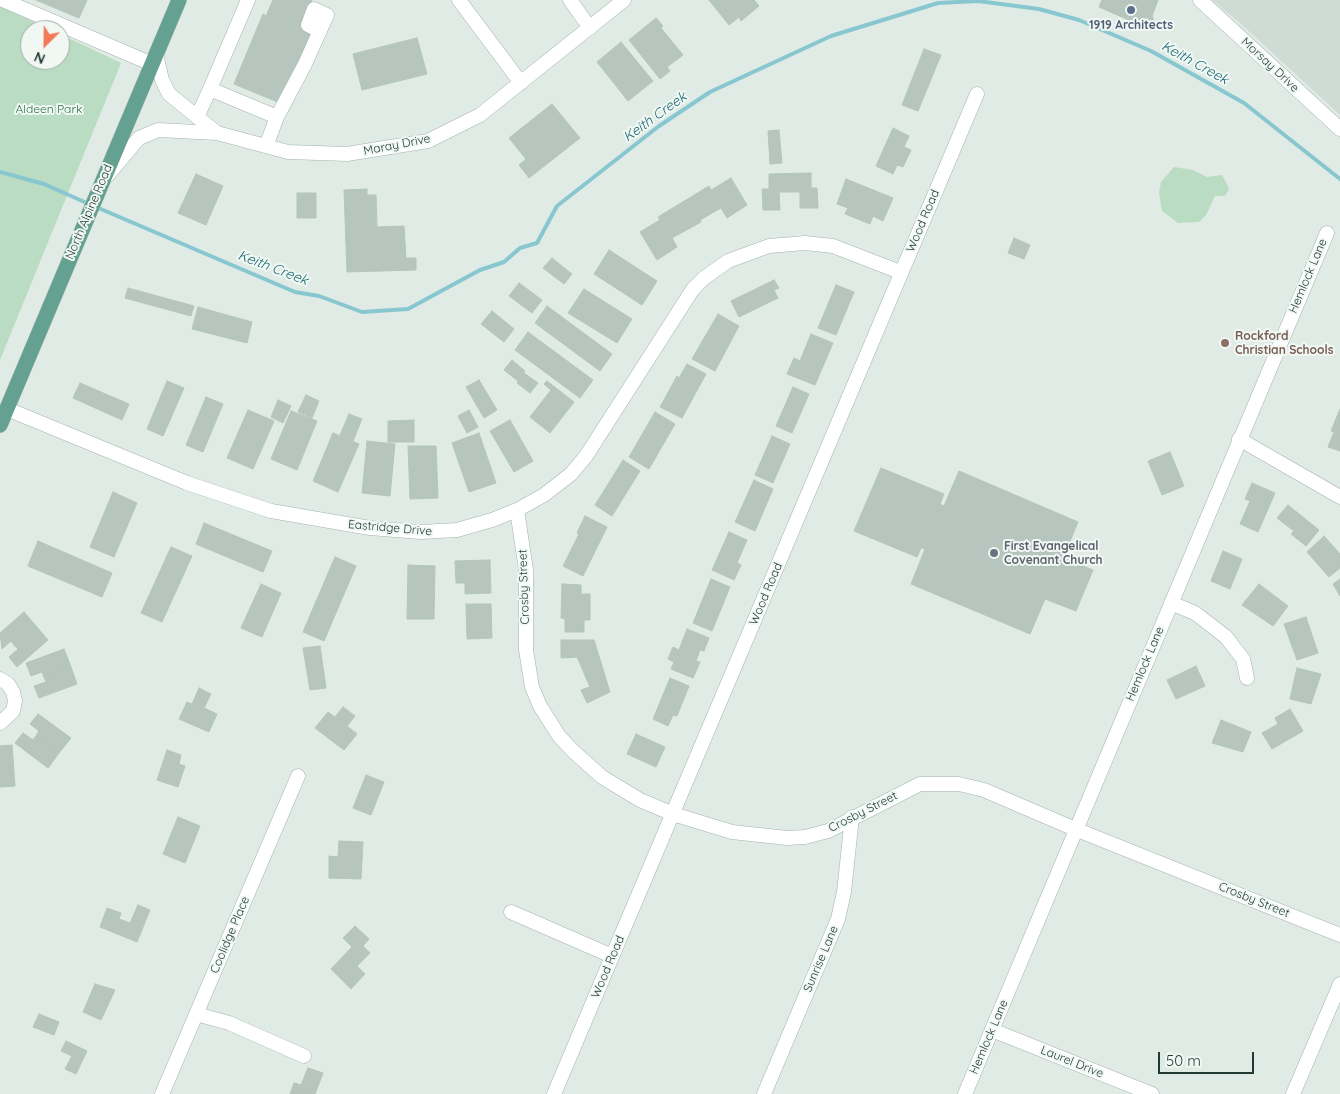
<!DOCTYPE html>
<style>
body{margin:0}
#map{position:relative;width:1340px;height:1094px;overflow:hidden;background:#e0ebe6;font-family:Quicksand,sans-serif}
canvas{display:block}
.north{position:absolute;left:20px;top:20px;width:50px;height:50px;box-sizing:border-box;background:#f1f8f4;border:1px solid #9eaca7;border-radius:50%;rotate:203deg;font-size:14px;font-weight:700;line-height:20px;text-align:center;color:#213b34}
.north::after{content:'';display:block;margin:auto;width:18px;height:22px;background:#f17a58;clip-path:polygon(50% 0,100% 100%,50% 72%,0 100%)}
.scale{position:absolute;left:1158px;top:1052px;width:96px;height:22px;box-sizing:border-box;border:2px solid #213b34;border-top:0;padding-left:6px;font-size:15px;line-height:18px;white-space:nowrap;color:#213b34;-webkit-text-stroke:4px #f1f8f4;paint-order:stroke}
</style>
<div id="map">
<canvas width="1340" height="1094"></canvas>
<div class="north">N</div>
<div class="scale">50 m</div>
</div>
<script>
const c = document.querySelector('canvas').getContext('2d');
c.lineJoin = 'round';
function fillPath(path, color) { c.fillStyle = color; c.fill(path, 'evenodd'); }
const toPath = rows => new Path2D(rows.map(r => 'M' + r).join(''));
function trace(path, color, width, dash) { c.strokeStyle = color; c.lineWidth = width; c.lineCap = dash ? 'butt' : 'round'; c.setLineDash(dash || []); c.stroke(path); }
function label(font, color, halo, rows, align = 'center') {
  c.font = font + ' Quicksand,sans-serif'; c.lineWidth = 4; c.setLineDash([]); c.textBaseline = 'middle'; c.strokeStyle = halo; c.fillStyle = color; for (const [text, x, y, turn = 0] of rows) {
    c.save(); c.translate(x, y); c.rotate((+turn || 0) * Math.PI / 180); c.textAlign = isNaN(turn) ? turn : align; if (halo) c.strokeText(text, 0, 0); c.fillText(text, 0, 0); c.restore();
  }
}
fillPath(toPath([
 [1212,0,1340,0,1340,115,1241,24]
]), '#cfdbd5');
fillPath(toPath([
 [0,6,51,30,30,30,30,60,60,60,60,34,121,63,0,360],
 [1174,167,1193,170,1207,177,1222,175,1227,184,1229,189,1225,196,1215,196,1206,215,1199,222,1178,223,1162,211,1159,193,1161,182]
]), '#b9dcc2');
trace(toPath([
 [0,172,44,184,89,204],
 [96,207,295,292,319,296,362,312,408,309,480,270,504,262,520,248,537,243,557,206,659,126,710,92,831,36,938,3,978,1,1039,9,1079,20,1151,51,1244,103,1340,179]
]), '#88c7d0', 4);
const building = toPath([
 [36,0,87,0,79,18,36,0],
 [273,0,312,0,300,28,315,35,303,65,297,62,280,103,234,84,263,14,266,16,273,0],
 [709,0,754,0,759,6,741,21,739,17,729,25,709,0],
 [1102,0,1158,0,1152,16,1156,25,1154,31,1099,7,1102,0],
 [656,18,663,26,661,28,683,55,667,67,670,71,660,79,629,40,656,18],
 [417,38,427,74,362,90,353,54,417,38],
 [621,42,653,81,628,101,597,62,621,42],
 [924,49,941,55,918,111,902,105,924,49],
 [552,104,580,138,529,178,519,165,526,159,509,138,552,104],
 [893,128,909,136,904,147,911,150,903,167,897,165,893,174,876,166,893,128],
 [779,130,782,163,770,164,768,131,779,130],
 [811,173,811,188,817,188,818,208,800,208,800,192,779,192,780,210,763,210,762,189,769,189,769,174,811,173],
 [196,174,223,186,206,225,178,213,196,174],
 [731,178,747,205,727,218,721,208,700,220,701,222,672,238,677,247,657,260,640,232,660,220,658,217,709,186,711,190,731,178],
 [846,179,893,198,883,221,873,216,870,224,845,214,848,208,837,204,846,179],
 [367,189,367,195,376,195,377,227,404,226,406,258,416,258,416,270,347,272,344,190,367,189],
 [297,193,316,193,316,218,297,218,297,193],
 [1014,238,1030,245,1024,259,1008,253,1014,238],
 [609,250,657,281,642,305,594,274,609,250],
 [552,258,572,274,564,284,543,268,552,258],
 [774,280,779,288,774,290,778,298,739,317,731,301,774,280],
 [519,283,542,300,532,313,509,296,519,283],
 [836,285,854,292,836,335,818,328,836,285],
 [128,288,194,306,191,316,125,298,128,288],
 [584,289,632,319,617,343,568,313,584,289],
 [547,306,612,354,600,371,535,323,547,306],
 [198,307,252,322,247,343,192,329,198,307],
 [492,311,514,329,504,342,481,324,492,311],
 [718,314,739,326,715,371,692,359,718,314],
 [528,332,593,380,580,398,515,350,528,332],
 [811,334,833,343,815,385,787,374,794,358,800,361,811,334],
 [512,360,525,371,518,381,504,370,512,360],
 [687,364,706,374,682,418,660,407,677,376,679,378,687,364],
 [524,373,538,383,530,393,517,383,524,373],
 [479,380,497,410,484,418,466,387,479,380],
 [167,381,184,388,163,436,147,429,167,381],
 [547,381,574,402,550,433,530,417,551,390,544,384,547,381],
 [80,383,129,404,122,420,73,398,80,383],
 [793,387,809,394,792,433,776,426,793,387],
 [306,395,319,401,312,418,298,412,306,395],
 [206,397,223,404,203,452,186,445,206,397],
 [278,400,291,406,283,423,271,417,278,400],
 [1340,409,1340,451,1328,447,1334,432,1331,431,1340,409],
 [248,410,274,421,253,469,227,458,248,410],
 [469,410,478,427,467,433,458,416,469,410],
 [291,411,317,421,297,470,271,459,291,411],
 [655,412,675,424,649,469,629,457,655,412],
 [349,414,362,419,353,441,340,435,349,414],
 [414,420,414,442,388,442,388,421,414,420],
 [510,420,533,461,514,472,490,431,510,420],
 [333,433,359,444,338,492,313,481,333,433],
 [479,433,496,483,469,492,452,443,479,433],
 [772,436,790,444,773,483,755,475,772,436],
 [367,441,395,444,390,496,362,493,367,441],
 [408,446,436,446,438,498,410,499,408,446],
 [1170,452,1184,486,1162,495,1148,461,1170,452],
 [623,460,640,471,612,516,595,505,623,460],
 [881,468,944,494,940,504,944,506,959,471,1078,522,1063,558,1093,570,1076,611,1045,599,1030,634,911,584,925,549,921,548,917,557,854,531,881,468],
 [754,480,773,489,755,531,735,522,754,480],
 [1252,483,1275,493,1258,532,1240,524,1250,501,1245,499,1252,483],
 [113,492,137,503,114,557,90,547,113,492],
 [1288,505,1319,530,1306,546,1291,534,1294,531,1277,518,1288,505],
 [585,516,607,527,583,576,563,566,579,534,577,533,585,516],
 [204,523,272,551,263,572,196,544,204,523],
 [729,532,747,540,737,563,741,565,734,580,712,570,729,532],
 [1324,536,1340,554,1340,568,1329,577,1307,552,1324,536],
 [38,541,112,573,102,597,28,566,38,541],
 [171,547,192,556,162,622,141,613,171,547],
 [1223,551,1242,559,1230,589,1211,581,1223,551],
 [335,557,356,566,324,641,303,632,335,557],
 [490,560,491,593,465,594,465,583,456,583,455,561,490,560],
 [408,565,435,566,434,619,407,619,408,565],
 [711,579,730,587,712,631,693,623,711,579],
 [1340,579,1340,596,1333,584,1340,579],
 [261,584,281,593,262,637,241,628,261,584],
 [562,584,581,585,581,594,590,594,590,620,584,620,584,632,565,632,565,619,561,618,562,584],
 [1259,584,1288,606,1273,626,1242,605,1259,584],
 [466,604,491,604,492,638,467,639,466,604],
 [24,612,36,626,14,645,11,641,2,649,0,633,24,612],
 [1306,617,1318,653,1297,660,1284,624,1306,617],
 [36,626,48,640,17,667,9,657,18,649,14,645,36,626],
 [687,629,709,638,704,651,700,650,696,661,700,662,693,678,671,669,674,662,668,659,673,647,679,650,687,629],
 [561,640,594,640,610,692,587,703,581,690,590,687,577,657,561,658,561,640],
 [320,646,326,688,310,690,303,648,320,646],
 [64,649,71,667,44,677,42,672,31,676,26,663,64,649],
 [1196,666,1205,686,1176,699,1167,680,1196,666],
 [71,667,77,684,39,698,34,686,46,682,44,677,71,667],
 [1297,668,1321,674,1311,704,1290,699,1297,668],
 [670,678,689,686,677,716,673,715,668,726,653,719,670,678],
 [199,688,211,694,204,708,217,714,209,732,179,719,187,702,192,704,199,688],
 [343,707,355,716,347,726,357,734,344,750,315,728,328,712,335,717,343,707],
 [1290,709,1303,731,1272,749,1262,733,1278,724,1275,718,1290,709],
 [38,714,71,738,59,753,36,736,39,731,30,724,38,714],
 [1221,720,1251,732,1243,752,1212,743,1221,720],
 [23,733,33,740,36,736,59,753,48,768,15,743,23,733],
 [636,734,665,747,656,767,627,754,636,734],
 [12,745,15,786,0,787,0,746,12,745],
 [167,750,181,755,179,764,185,766,178,787,157,780,167,750],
 [366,775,384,782,371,815,353,808,366,775],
 [178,817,200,826,185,863,163,854,178,817],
 [339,841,363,842,361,879,329,878,329,856,338,857,339,841],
 [138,905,150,910,137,942,100,927,107,908,121,913,119,919,130,923,138,905],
 [355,926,369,939,363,946,370,953,357,966,365,974,351,989,331,969,352,947,343,938,355,926],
 [95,984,115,990,101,1020,83,1012,95,984],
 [39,1014,59,1022,54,1035,33,1027,39,1014],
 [66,1041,87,1051,76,1074,65,1069,72,1056,61,1051,66,1041],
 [308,1068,323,1073,315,1094,290,1094,294,1083,301,1085,308,1068]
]);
fillPath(building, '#b6c6bf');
trace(building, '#b3c5bd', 1);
const minor = toPath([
 [3,0,152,64],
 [248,0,210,89,277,117,305,64,327,15,314,9,308,25,320,31],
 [459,0,521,83],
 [570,0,590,28],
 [1200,0,1340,129],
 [156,54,162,80,169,94,217,133],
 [197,117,210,89],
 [266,146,277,117],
 [107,176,139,138,158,130,217,133,288,152,347,154,428,141,480,115,624,0],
 [7,409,187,483,271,511,370,528,421,532,457,530,492,520,517,510,544,495,571,474,586,456,693,289,704,278,728,261,769,246,805,243,833,246,900,272],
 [1239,439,1340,497],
 [517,510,526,570,526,650,532,687,540,706,559,736,573,751,602,777,640,800,673,814,732,832,787,838,805,837,828,831,920,784,959,784,984,790,1075,829,1340,935],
 [1171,603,1195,613,1226,637,1243,659,1247,678],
 [0,679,8,684,13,692,15,701,13,711,0,723],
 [511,912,612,956],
 [196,1014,229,1023,304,1056],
 [992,1030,1152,1094],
 [162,1094,298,776],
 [554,1094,977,94],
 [764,1094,838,919,844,892,852,817],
 [965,1094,1327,233],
 [1293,1094,1340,984]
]);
const major = toPath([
 [0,425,179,0]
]);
trace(minor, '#a3b3ad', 15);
trace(major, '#c1c8c6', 16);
trace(minor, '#fff', 14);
trace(major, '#65a190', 15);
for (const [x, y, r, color] of [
 [1131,10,5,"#5c6f8a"],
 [1225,343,5,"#8d6e63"],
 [994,553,5,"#6b7280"]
]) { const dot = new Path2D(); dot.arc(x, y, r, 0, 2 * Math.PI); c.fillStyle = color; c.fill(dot); trace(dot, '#f1f8f4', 2); }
label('bold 12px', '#4e5e75', '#f1f8f4', [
 ["1919 Architects",1131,25]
]);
label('12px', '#213b34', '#f1f8f4', [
 ["Morsay Drive",1270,65,43],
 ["Maray Drive",397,145,-11],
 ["North Alpine Road",89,212,-67],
 ["Wood Road",923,221,-67],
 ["Hemlock Lane",1308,276,-67],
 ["Eastridge Drive",390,528,5],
 ["Crosby Street",524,587,-92],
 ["Wood Road",766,594,-67],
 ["Hemlock Lane",1145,664,-67],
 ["Crosby Street",863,812,-27],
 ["Crosby Street",1254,900,22],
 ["Coolidge Place",230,935,-67],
 ["Sunrise Lane",821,959,-67],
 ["Wood Road",608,967,-67],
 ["Hemlock Lane",989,1037,-67],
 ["Laurel Drive",1072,1062,22]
]);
label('12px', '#2b7245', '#f1f8f4', [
 ["Aldeen Park",49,109]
]);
label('bold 12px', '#785e54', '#f1f8f4', [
 ["Rockford",1235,336],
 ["Christian Schools",1235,350]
], 'left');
label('bold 12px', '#5b616d', '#f1f8f4', [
 ["First Evangelical",1004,546],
 ["Covenant Church",1004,560]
], 'left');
label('italic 14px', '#1c6a77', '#f1f8f4', [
 ["Keith Creek",1195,63,29],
 ["Keith Creek",655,117,-36],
 ["Keith Creek",273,268,21]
]);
</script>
